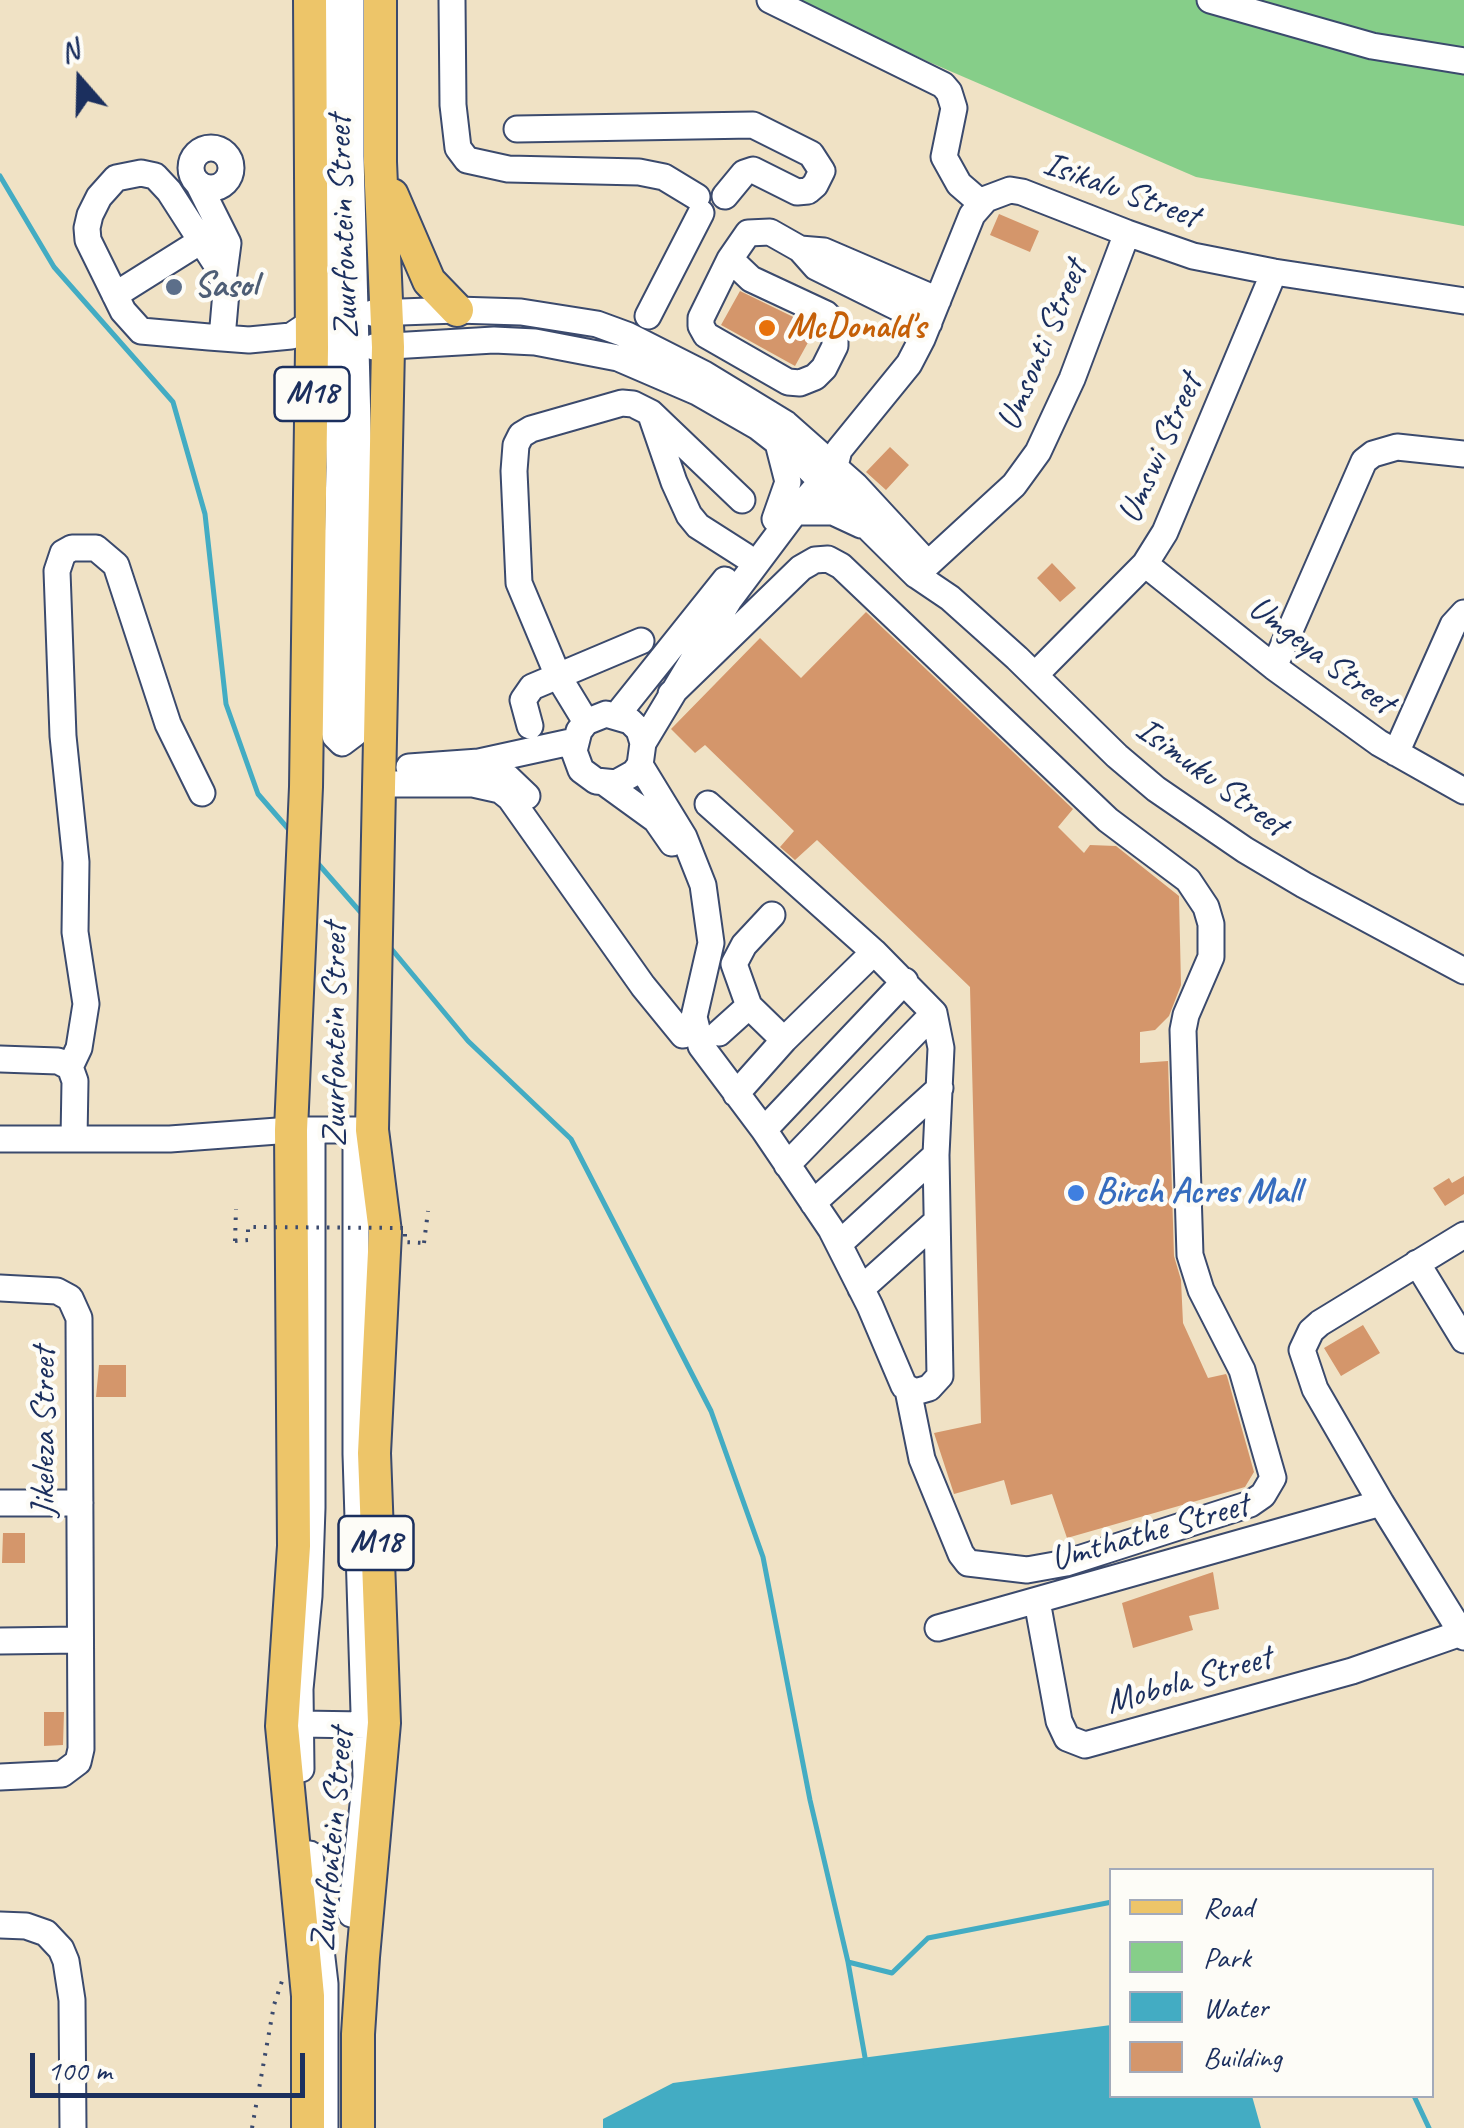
<!DOCTYPE html>
<style>
body{margin:0}
#map{position:relative;width:1464px;height:2128px;overflow:hidden;background:#f0e2c5;font-family:Caveat,sans-serif}
canvas{display:block}
.legend{position:absolute;left:1109px;top:1868px;width:325px;height:230px;box-sizing:border-box;background:#fdfcf7;border:2px solid #a3aaba;margin:0;padding:12px 18px;list-style:none;font-size:30px;color:#1b2f5e}
.legend li{display:flex;align-items:center;gap:20px;height:50px}
.legend b{width:50px;border:2px solid #a3aaba}
.north{position:absolute;left:30px;top:30px;width:100px;height:100px;-webkit-text-stroke:8px #fdfcf7;paint-order:stroke;rotate:340deg;font-size:28px;font-weight:700;line-height:40px;text-align:center;color:#1b2f5e}
.north::after{content:'';display:block;margin:auto;width:35px;height:45px;background:#1b2f5e;clip-path:polygon(50% 0,100% 100%,50% 72%,0 100%)}
.scale{position:absolute;left:30px;top:2053px;width:275px;height:45px;box-sizing:border-box;border:5px solid #1b2f5e;border-top:0;padding-left:12px;font-size:30px;line-height:35px;white-space:nowrap;color:#1b2f5e;-webkit-text-stroke:8px #fdfcf7;paint-order:stroke}
</style>
<div id="map">
<canvas width="1464" height="2128"></canvas>
<ul class="legend">
<li><b style="height:12px;background:#edc569"></b>Road</li>
<li><b style="height:28px;background:#86ce89"></b>Park</li>
<li><b style="height:28px;background:#43acc3"></b>Water</li>
<li><b style="height:28px;background:#d4966b"></b>Building</li>
</ul>
<div class="north">N</div>
<div class="scale">100 m</div>
</div>
<script>
const c = document.querySelector('canvas').getContext('2d');
c.lineJoin = 'round';
function fillPath(path, color) { c.fillStyle = color; c.fill(path, 'evenodd'); }
const toPath = rows => new Path2D(rows.map(r => 'M' + r).join(''));
function trace(path, color, width, dash) { c.strokeStyle = color; c.lineWidth = width; c.lineCap = dash ? 'butt' : 'round'; c.setLineDash(dash || []); c.stroke(path); }
function label(font, color, halo, rows, align = 'center') {
  c.font = font + ' Caveat,sans-serif'; c.lineWidth = 9; c.setLineDash([]); c.textBaseline = 'middle'; c.strokeStyle = halo; c.fillStyle = color; for (const [text, x, y, turn = 0] of rows) {
    c.save(); c.translate(x, y); c.rotate((+turn || 0) * Math.PI / 180); c.textAlign = isNaN(turn) ? turn : align; if (halo) c.strokeText(text, 0, 0); c.fillText(text, 0, 0); c.restore();
  }
}
fillPath(toPath([
 [795,0,1464,0,1464,226,1196,177,929,62]
]), '#86ce89');
fillPath(toPath([
 [1111,2025,1112,2096,1252,2096,1261,2128,603,2128,603,2119,673,2083]
]), '#43acc3');
trace(toPath([
 [0,176,54,267,173,402,205,514,226,704,258,794,291,832],
 [314,859,363,915],
 [389,946,468,1041,571,1139,711,1411,763,1557,810,1800,848,1962,892,1973,928,1938,1112,1902],
 [848,1962,866,2063],
 [1414,2096,1429,2128]
]), '#43acc3', 5);
fillPath(toPath([
 [999,214,1039,231,1030,252,990,235],
 [740,291,816,328,795,366,721,325],
 [890,447,909,465,886,490,866,472],
 [1052,563,1076,588,1060,602,1037,578],
 [866,612,1073,809,1058,827,1084,853,1090,845,1116,846,1179,896,1181,985,1169,1016,1155,1030,1140,1032,1140,1063,1168,1061,1174,1256,1181,1280,1183,1323,1208,1378,1226,1374,1227,1376,1254,1472,1245,1487,1067,1538,1052,1494,1011,1505,1004,1480,954,1494,934,1433,981,1423,970,987,817,840,795,860,780,847,794,831,705,745,695,753,671,729,760,638,801,678],
 [1464,1176,1464,1194,1445,1206,1433,1188,1449,1178,1452,1183],
 [1363,1325,1380,1353,1341,1376,1324,1348],
 [99,1365,126,1365,126,1397,96,1397],
 [3,1533,25,1533,25,1563,2,1563],
 [1213,1572,1219,1609,1189,1616,1193,1630,1133,1648,1122,1603],
 [44,1712,64,1712,63,1745,44,1746]
]), '#d4966b');
const minor = toPath([
 [330,0,339,467,333,725,335,736,342,743,354,734,356,719,360,501,351,156,351,0],
 [452,0,453,105,458,148,467,160,508,169,639,172,664,177,697,197],
 [770,0,943,85,949,92,954,108,944,157,959,184,981,203],
 [1210,0,1372,46,1464,61],
 [517,129,753,125,811,154,822,171,815,185,808,191,797,192,753,170,744,173,725,196],
 '191 168a20 20 0 1 1 40 0a20 20 0 1 1-40 0Z',
 [198,183,228,243,223,281],
 [800,249,824,251,938,300],
 [730,259,701,318,701,326,706,335,788,382,800,383,815,377,824,368,835,346,835,323,826,314,751,279,730,259,748,233,770,232,800,249,816,267,929,323],
 [115,295,201,241],
 [373,313,457,310,521,312,597,324,627,335,704,374,786,424,855,485,928,564],
 [648,316,701,213],
 [222,338,226,292,223,281,216,264,169,191,155,176,141,173,116,178,99,197,90,215,87,228,88,240,123,311,141,331,209,337,249,340,291,336,312,322,323,320],
 [374,347,494,340,535,342,618,358,697,392,758,427,799,459,916,575,950,598,1017,658,1117,756,1156,789,1245,850,1304,885,1464,971],
 [652,418,674,482,689,515,698,526,745,556],
 [795,512,833,512,861,525],
 [775,519,788,482,778,443],
 [1145,564,1274,667,1379,743,1464,791],
 [916,575,1014,485,1038,452,1072,379,1127,233],
 [1274,667,1364,461,1373,454,1397,447,1464,454],
 [1035,675,1145,564,1165,532,1274,272],
 [671,694,801,568,815,560,828,559,841,566,1108,820,1188,880,1206,907,1211,924,1211,957,1186,1015,1183,1030,1190,1255,1201,1290,1242,1370,1273,1478,1263,1495,1250,1504,1066,1563,1027,1570,968,1563,961,1554,922,1459,908,1390],
 [617,715,725,580],
 [586,722,558,676,519,583,514,471,516,445,521,435,531,429,622,403,633,404,651,413,742,500],
 [530,726,523,700,532,687,641,641],
 [643,743,639,730,630,721,606,714,586,722,579,731,574,751,581,770,596,781,616,783,634,773,640,765,643,743,729,600,795,512,835,466,839,450,909,364,922,339,972,215,986,199,1010,190,1022,192,1127,233,1193,256,1274,272,1464,301],
 [1396,753,1453,625,1464,613],
 [479,762,504,774,527,796],
 [640,765,684,837,703,885,711,943,694,1017,701,1046,764,1130,831,1229,870,1306,904,1386,915,1392,929,1388,940,1376,936,1155,941,1048,934,1013,874,952,708,804],
 [409,767,479,762,575,741],
 [605,783,656,820,672,843],
 [380,784,473,784,500,790,510,798,643,986,683,1035],
 [772,915,744,945,734,964,749,1006,784,1040],
 [719,1033,749,1006],
 [0,1059,58,1061,70,1067,75,1081,74,1139],
 [70,1067,79,1048,86,1004,75,932,76,862,63,736,57,571,63,553,72,548,96,548,116,565,168,724,202,793],
 [736,1094,784,1040,874,952],
 [764,1130,905,981],
 [0,1139,170,1139,291,1130,370,1130],
 [787,1165,934,1013],
 [813,1203,940,1088],
 [1464,1235,1320,1323,1311,1331,1302,1350,1315,1389,1381,1503,1464,1637],
 [839,1244,936,1155],
 [1417,1263,1464,1340],
 [0,1288,57,1291,70,1298,79,1318,81,1749,78,1762,62,1774,0,1777],
 [861,1289,937,1221],
 [0,1503,80,1503],
 [1037,1601,1059,1721,1067,1738,1085,1745,1352,1671,1464,1632],
 [938,1628,1381,1503],
 [0,1641,80,1640],
 [300,1724,365,1725],
 [301,1769,300,1689,309,1596,312,1508,312,1130],
 [310,1854,325,1984,325,2128],
 [351,1914,366,1777,356,1454,356,1130],
 [0,1925,26,1926,46,1933,61,1949,66,1961,72,2000,73,2128]
]);
const major = toPath([
 [392,195,429,281,457,310],
 [308,2128,308,1996,282,1726,294,1546,291,1130,306,787,312,348,310,0],
 [358,2128,358,2034,363,1957,384,1723,374,1453,385,1232,372,1130,388,347,380,162,380,0]
]);
trace(minor, '#3b4a6d', 29);
trace(major, '#3b4a6d', 36);
trace(toPath([
 [235,1241,236,1209],
 [424,1243,428,1211],
 [252,2128,274,2005,282,1981]
]), '#3b4a6d', 4, [2.5, 8]);
trace(minor, '#fff', 25);
trace(major, '#edc569', 32);
trace(toPath([
 [235,1241,248,1240,248,1227,405,1228,405,1242,424,1243]
]), '#3b4a6d', 4, [2.5, 8]);
for (const [x, y, r, color] of [
 [174,287,10,"#5c6f8a"],
 [767,328,10,"#e8710a"],
 [1076,1193,10,"#3f7fe0"]
]) { const dot = new Path2D(); dot.arc(x, y, r, 0, 2 * Math.PI); c.fillStyle = color; c.fill(dot); trace(dot, '#fdfcf7', 4); }
for (const [x, y, w] of [
 [312,394,75],
 [376,1543,75]
]) { const box = new Path2D(); box.roundRect(x - w / 2, y - 27, w, 54, 8); c.fillStyle = '#fdfcf7'; c.fill(box); trace(box, '#1b2f5e', 2.5); }
label('bold 32px', '#1b2f5e', null, [
 ["M18",312,394],
 ["M18",376,1543]
]);
label('35px', '#1b2f5e', '#fdfcf7', [
 ["Isikalu Street",1121,191,20],
 ["Zuurfontein Street",344,227,-92],
 ["Umsonti Street",1043,346,-67],
 ["Umswi Street",1161,449,-66],
 ["Umgeya Street",1321,656,37],
 ["Isimuku Street",1211,778,36],
 ["Zuurfontein Street",336,1035,-90],
 ["Jikeleza Street",45,1432,-90],
 ["Umthathe Street",1150,1533,-16],
 ["Mobola Street",1189,1681,-16],
 ["Zuurfontein Street",333,1840,-85]
]);
label('bold 35px', '#4e5e75', '#fdfcf7', [
 ["Sasol",194,287]
], 'left');
label('bold 35px', '#c56008', '#fdfcf7', [
 ["McDonald's",787,328]
], 'left');
label('bold 35px', '#366cbe', '#fdfcf7', [
 ["Birch Acres Mall",1096,1193]
], 'left');
</script>
